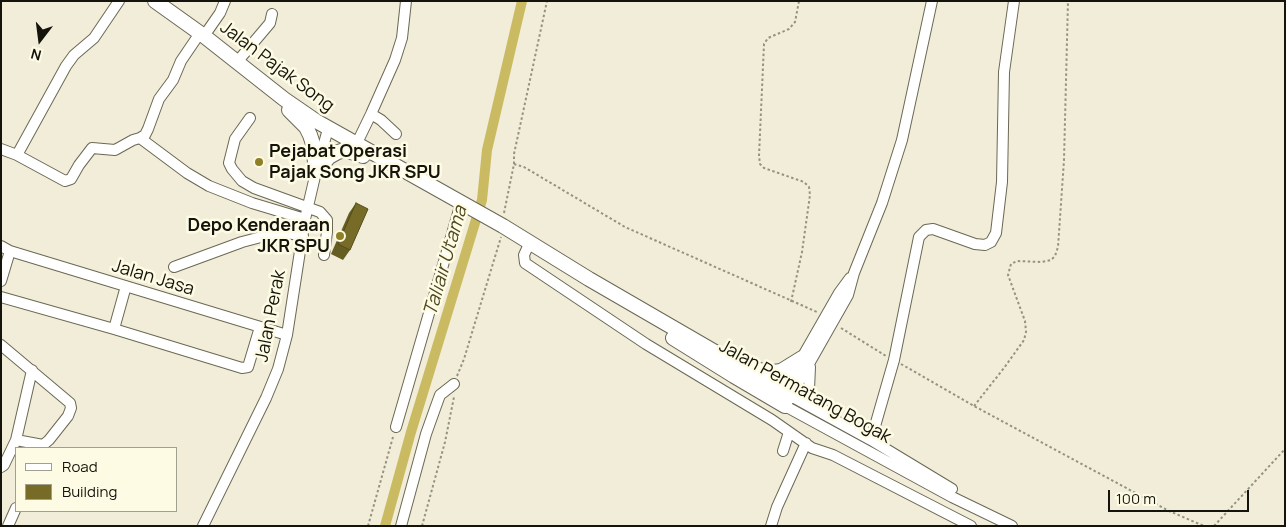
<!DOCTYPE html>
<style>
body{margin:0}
#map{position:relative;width:1286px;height:527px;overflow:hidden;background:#f1edd8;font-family:Manrope,sans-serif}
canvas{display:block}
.frame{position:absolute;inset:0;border:2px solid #15140c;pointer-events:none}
.legend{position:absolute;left:15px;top:447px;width:162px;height:65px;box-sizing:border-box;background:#fefbe5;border:1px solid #a19f8e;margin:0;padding:6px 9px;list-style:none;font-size:15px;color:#15140c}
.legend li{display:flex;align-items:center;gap:10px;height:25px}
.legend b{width:25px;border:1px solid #a19f8e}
.north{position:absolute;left:15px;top:15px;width:50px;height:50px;-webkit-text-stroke:4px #fefbe5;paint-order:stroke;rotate:195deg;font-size:14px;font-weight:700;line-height:20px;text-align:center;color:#15140c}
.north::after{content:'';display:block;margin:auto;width:18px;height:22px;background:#15140c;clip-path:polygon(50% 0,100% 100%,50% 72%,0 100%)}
.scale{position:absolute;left:1108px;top:490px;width:141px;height:22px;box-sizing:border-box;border:2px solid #15140c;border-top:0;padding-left:6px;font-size:15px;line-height:18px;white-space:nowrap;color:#15140c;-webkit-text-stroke:4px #fefbe5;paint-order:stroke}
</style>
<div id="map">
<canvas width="1286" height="527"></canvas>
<div class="frame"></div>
<ul class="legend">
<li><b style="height:6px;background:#fff"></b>Road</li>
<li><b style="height:14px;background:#776c27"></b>Building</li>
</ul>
<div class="north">N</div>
<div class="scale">100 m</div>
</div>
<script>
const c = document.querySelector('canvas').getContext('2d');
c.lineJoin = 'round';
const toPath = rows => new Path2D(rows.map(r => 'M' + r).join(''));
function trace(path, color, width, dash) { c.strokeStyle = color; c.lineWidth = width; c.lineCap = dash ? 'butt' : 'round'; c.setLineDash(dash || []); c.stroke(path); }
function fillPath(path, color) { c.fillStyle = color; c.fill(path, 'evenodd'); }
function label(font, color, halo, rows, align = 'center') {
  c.font = font + ' Manrope,sans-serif'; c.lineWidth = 5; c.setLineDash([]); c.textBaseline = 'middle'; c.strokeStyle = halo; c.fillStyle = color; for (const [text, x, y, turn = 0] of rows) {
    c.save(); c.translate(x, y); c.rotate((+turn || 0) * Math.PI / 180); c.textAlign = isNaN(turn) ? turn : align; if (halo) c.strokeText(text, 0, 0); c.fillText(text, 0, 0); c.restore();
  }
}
trace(toPath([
 [385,526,411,432,482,200,487,150,522,1]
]), '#cabb62', 10);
const minor = toPath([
 [932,1,902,140,882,203,854,273,848,295,785,406,952,497,1012,526],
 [204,36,220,13,225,1],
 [237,62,270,23,272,14],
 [371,114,381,120,396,134],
 [250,118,235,139,229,163,232,169,242,181,254,188,320,212,327,220,327,232,324,255],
 [140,138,145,135,148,129,159,99,173,80,181,61,200,33],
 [356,145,371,114,395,60,402,38,406,1],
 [1,149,17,155,65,181,71,179,79,165,92,148,115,150,133,140,140,138,187,173,209,186,252,203,305,219],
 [17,155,66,66,74,55,94,38,119,1],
 [530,242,524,255,525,263,646,344,772,420,812,448,833,455,971,526],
 [1,246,10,251,287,335],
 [174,267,242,242,261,237,288,233,303,236],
 [1,281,10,251],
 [1,297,114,329,242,368,248,367,260,327],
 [114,329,126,286],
 [1,345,70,403,71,408,68,416,49,440,43,445,16,440],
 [810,367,809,389,811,396,823,409],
 [780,396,839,293,850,278],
 [791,396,871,440,952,489],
 [396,427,461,203],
 [871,440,894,360,919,237,926,230,933,229,975,244,985,245,991,242,996,233,1002,182,1004,72,1014,1],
 [783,451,789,432],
 [1,467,4,465,16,440,32,370],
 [8,526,16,508],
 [203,526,266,398,278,369,287,335,305,219,316,172,328,129],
 [401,526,426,434,436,406,440,395,454,384],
 [771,526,777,507,806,443]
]);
const major = toPath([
 [155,1,204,36,284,99,316,121,503,226,589,279,791,396],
 [289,110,306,127,310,135,313,144,316,172],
 [316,172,329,157,338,152,345,150,363,156],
 [673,338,734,376,785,406],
 [751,369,773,372,781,371,802,358]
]);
trace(minor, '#6b6855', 12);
trace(major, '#6b6855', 16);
trace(toPath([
 [514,164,524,167,625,227,817,312],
 [504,213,514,164,514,154,547,1],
 [791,302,802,252,810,195,809,187,804,182,764,168,760,164,759,156,764,44,768,38,789,29,795,22,799,1],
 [841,328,886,356],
 [901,364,974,406,1169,511,1204,526],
 [457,376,464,359,501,237],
 [974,406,1004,368,1024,340,1026,332,1025,321,1008,275,1011,264,1017,261,1041,262,1051,260,1055,256,1058,247,1064,160,1068,1],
 [368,526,393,437],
 [422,526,445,442,454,397],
 [1214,526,1285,449]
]), '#959283', 2, [2.5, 2.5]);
trace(minor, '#fff', 10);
trace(major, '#fff', 14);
fillPath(toPath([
 [356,203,350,250,343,260,331,254,349,213]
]), '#665d22');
const building = toPath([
 [356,203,368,209,350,250,338,244,356,203]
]);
fillPath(building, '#776c27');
trace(building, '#534c1b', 1);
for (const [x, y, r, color] of [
 [259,162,5,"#8e8027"],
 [340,236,5,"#8e8027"]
]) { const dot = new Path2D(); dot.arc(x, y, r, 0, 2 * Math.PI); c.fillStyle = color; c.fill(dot); trace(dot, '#fefbe5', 2); }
label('18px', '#15140c', '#fefbe5', [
 ["Jalan Pajak Song",277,67,37],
 ["Jalan Jasa",153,278,17],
 ["Jalan Perak",271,316,-79],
 ["Jalan Permatang Bogak",805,392,29]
]);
label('bold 18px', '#15140c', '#fefbe5', [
 ["Pejabat Operasi",269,152],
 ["Pajak Song JKR SPU",269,173],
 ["Depo Kenderaan",330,226,"right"],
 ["JKR SPU",330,247,"right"]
], 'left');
label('italic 19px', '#4e4822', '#fefbe5', [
 ["Taliair Utama",446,261,-74]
]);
</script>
